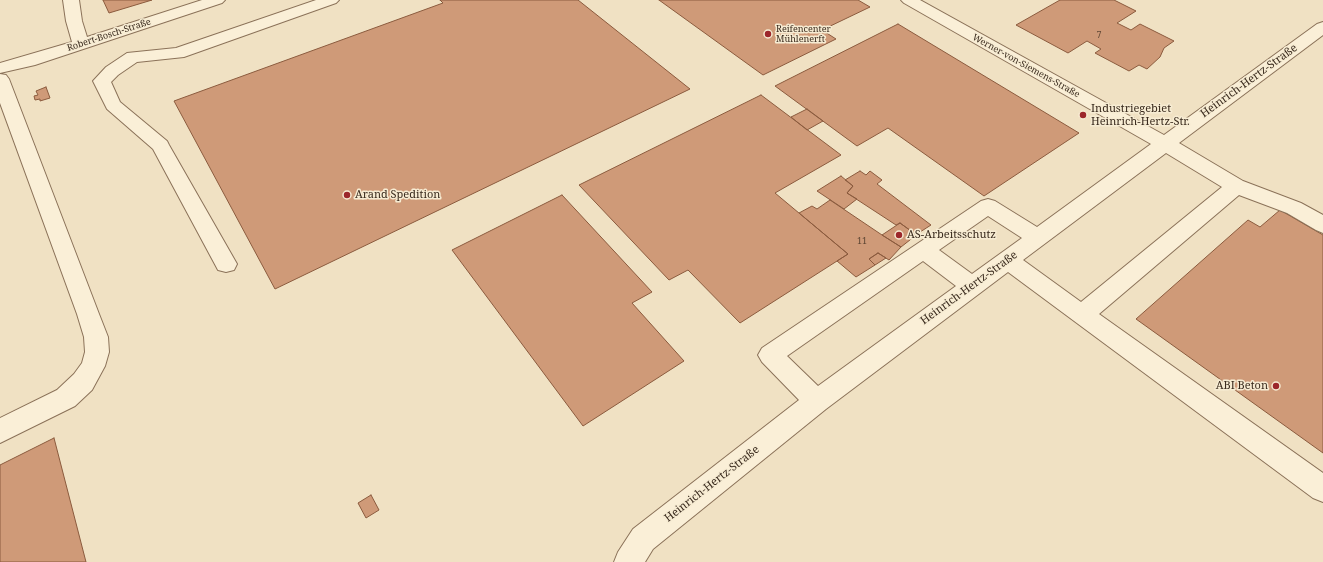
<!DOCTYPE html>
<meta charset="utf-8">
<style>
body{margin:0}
canvas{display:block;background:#f0e1c3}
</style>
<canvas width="1323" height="562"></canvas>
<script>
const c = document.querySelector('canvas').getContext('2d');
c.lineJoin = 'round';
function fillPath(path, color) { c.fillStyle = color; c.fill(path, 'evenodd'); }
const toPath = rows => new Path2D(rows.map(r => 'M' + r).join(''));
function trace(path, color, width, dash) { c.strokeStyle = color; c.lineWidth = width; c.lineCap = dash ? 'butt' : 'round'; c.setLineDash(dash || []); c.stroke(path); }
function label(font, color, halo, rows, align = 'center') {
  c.font = font + ' "Noto Serif",serif'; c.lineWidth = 3; c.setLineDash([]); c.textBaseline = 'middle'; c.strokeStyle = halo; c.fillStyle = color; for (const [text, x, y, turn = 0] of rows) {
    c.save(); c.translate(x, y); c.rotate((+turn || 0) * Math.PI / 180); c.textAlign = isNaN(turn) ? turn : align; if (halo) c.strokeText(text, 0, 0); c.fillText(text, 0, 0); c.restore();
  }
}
const building = toPath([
 [103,0,152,0,109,13,103,0],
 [440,0,578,0,690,89,275,289,174,101,443,3,440,0],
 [659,0,858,0,870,7,822,30,836,39,763,75,659,0],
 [1060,0,1114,0,1136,11,1117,23,1131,30,1140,24,1174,41,1164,48,1160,57,1147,69,1139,65,1129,71,1095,53,1101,49,1087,41,1068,53,1016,25,1060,0],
 [898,24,1079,133,984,196,888,128,857,146,775,86,898,24],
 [46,87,50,98,40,101,40,99,35,100,34,96,38,95,36,91,46,87],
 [761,95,841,155,775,193,848,254,740,323,688,270,669,280,579,185,761,95],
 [807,109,823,121,807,130,791,117,807,109],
 [860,171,866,175,870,171,882,180,877,184,931,225,917,234,919,235,918,236,900,223,896,225,847,193,853,186,845,180,860,171],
 [841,176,853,186,847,193,857,199,844,209,817,191,841,176],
 [562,195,652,292,632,303,684,361,583,426,452,250,562,195],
 [830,200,882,235,901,247,889,260,878,253,869,259,875,265,856,277,837,261,848,254,799,213,812,206,817,209,830,200],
 [1280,210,1323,235,1323,453,1136,319,1248,220,1260,227,1280,210],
 [900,223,918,236,915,236,901,247,882,235,900,223],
 [878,253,886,258,875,265,869,259,878,253],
 [54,438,86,562,0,562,0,465,54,438],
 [371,495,379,510,366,518,358,503,371,495]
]);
fillPath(building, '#cf9a78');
trace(building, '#8b5b3e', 1);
const minor = toPath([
 [63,0,79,0,82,21,87,37,202,0,225,0,222,3,35,65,0,73,0,63,72,42,66,21,63,0],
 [316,0,339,0,336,3,184,57,137,62,118,75,111,82,120,102,167,141,169,145,237,264,234,270,226,272,218,270,153,149,107,109,93,81,106,67,127,53,176,48,316,0],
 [901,0,920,0,1164,135,1317,24,1323,22,1323,35,1179,143,1243,181,1301,203,1323,215,1323,233,1316,230,1287,213,1239,195,1099,314,1323,473,1323,502,1313,498,1008,272,826,409,653,549,645,562,614,562,618,552,633,529,799,400,762,362,758,355,762,348,981,201,988,199,995,201,1037,227,1151,144,904,3,901,0],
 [1166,153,1222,187,1081,302,1023,260,1166,153],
 [988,216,1022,238,972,274,939,250,988,216],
 [923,261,956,286,818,386,787,356,923,261],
 [0,74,6,75,9,79,99,314,108,337,109,352,105,366,92,390,75,406,0,443,0,418,57,390,74,374,82,363,85,352,84,337,77,314,0,103,0,74]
]);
trace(minor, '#8b7259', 2);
fillPath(minor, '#faefd7');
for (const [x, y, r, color] of [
 [768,34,4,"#9c272b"],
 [1083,115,4,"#9c272b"],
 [347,195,4,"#9c272b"],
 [899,235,4,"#9c272b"],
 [1276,386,4,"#9c272b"]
]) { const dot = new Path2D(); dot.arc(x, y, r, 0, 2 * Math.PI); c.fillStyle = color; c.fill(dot); trace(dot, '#f7ecd3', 1.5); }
label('9px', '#3a2b1e', '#f7ecd3', [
 ["Reifencenter",776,29],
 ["Mühlenerft",776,39]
], 'left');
label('9px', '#3a2b1e', '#f7ecd3', [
 ["Robert-Bosch-Straße",109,35,-18],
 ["Werner-von-Siemens-Straße",1026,66,29]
]);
label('9px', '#5f4734', null, [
 ["7",1099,35],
 ["11",862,241]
]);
label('11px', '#3a2b1e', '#f7ecd3', [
 ["Heinrich-Hertz-Straße",1249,81,-36],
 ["Heinrich-Hertz-Straße",969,288,-36],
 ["Heinrich-Hertz-Straße",712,484,-38]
]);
label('11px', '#3a2b1e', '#f7ecd3', [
 ["Industriegebiet",1091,109],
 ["Heinrich-Hertz-Str.",1091,122],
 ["Arand Spedition",355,195],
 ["AS-Arbeitsschutz",907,235],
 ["ABI Beton",1268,386,"right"]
], 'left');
</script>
